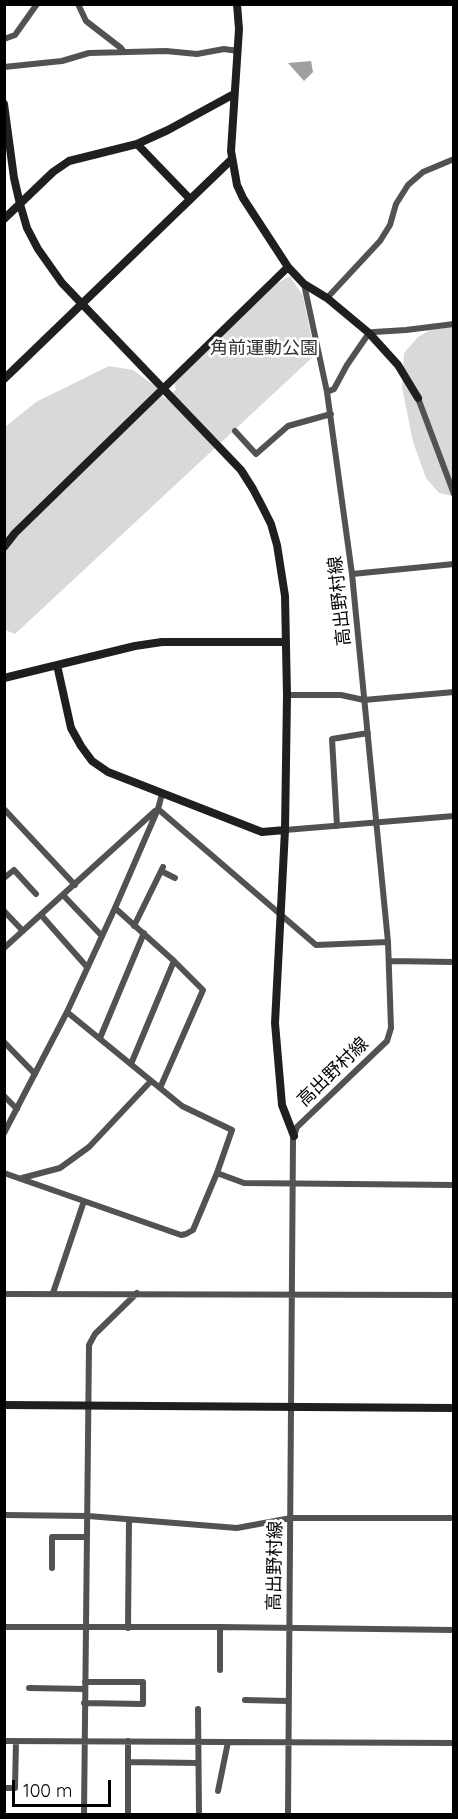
<!DOCTYPE html>
<meta charset="utf-8">
<style>
body{margin:0}
#map{position:relative;width:458px;height:1819px;overflow:hidden;background:#fff;font-family:Quicksand,sans-serif}
canvas{display:block}
.frame{position:absolute;inset:0;border:6px solid #000;pointer-events:none}
.scale{position:absolute;left:12px;top:1780px;width:99px;height:27px;box-sizing:border-box;border:3px solid #000;border-top:0;padding-left:8px;font-size:18px;line-height:21px;white-space:nowrap;color:#000;-webkit-text-stroke:4px #fff;paint-order:stroke}
</style>
<div id="map">
<canvas width="458" height="1819"></canvas>
<div class="frame"></div>
<div class="scale">100 m</div>
</div>
<script>
const c = document.querySelector('canvas').getContext('2d');
c.lineJoin = 'round';
function fillPath(path, color) { c.fillStyle = color; c.fill(path, 'evenodd'); }
const toPath = rows => new Path2D(rows.map(r => 'M' + r).join(''));
function trace(path, color, width, dash) { c.strokeStyle = color; c.lineWidth = width; c.lineCap = dash ? 'butt' : 'round'; c.setLineDash(dash || []); c.stroke(path); }
function label(font, color, halo, rows, align = 'center') {
  c.font = font + ' Quicksand,"Noto Sans JP",sans-serif'; c.lineWidth = 5; c.setLineDash([]); c.textBaseline = 'middle'; c.strokeStyle = halo; c.fillStyle = color; for (const [text, x, y, turn = 0] of rows) {
    c.save(); c.translate(x, y); c.rotate((+turn || 0) * Math.PI / 180); c.textAlign = isNaN(turn) ? turn : align; if (halo) c.strokeText(text, 0, 0); c.fillText(text, 0, 0); c.restore();
  }
}
fillPath(toPath([
 [290,276,303,296,315,355,15,634,5,630,5,427,36,402,109,366,133,370,155,386,165,399,176,390,174,382,276,284],
 [453,327,453,496,439,493,426,478,413,442,402,387,404,353,418,337,430,330]
]), '#d9d9d9');
fillPath(toPath([
 [311,61,313,72,304,81,288,63]
]), '#a0a0a0');
trace(toPath([
 [78,4,86,21,121,48,124,52],
 [4,39,15,35,37,4],
 [4,67,62,61,89,53,166,51,197,54,224,49,238,51],
 [327,298,380,241,390,225,396,204,408,185,423,172,454,159],
 [327,392,334,389,347,365,369,333,374,332,406,330,454,324],
 [418,398,454,494],
 [235,431,256,454,288,426,331,414],
 [352,574,454,564],
 [287,695,341,695,364,700,454,692],
 [4,809,75,885],
 [158,809,316,945,388,942],
 [337,826,332,739,368,733],
 [285,830,454,816],
 [161,871,175,878],
 [4,878,14,870,36,894],
 [63,895,102,936],
 [115,908,174,961,203,990,160,1088],
 [4,911,23,931],
 [41,915,87,967],
 [134,926,163,867],
 [4,948,155,811],
 [389,961,454,962],
 [100,1038,144,933],
 [4,1042,35,1074],
 [131,1064,174,961],
 [4,1096,17,1109],
 [4,1133,67,1012,115,908,158,809,162,794],
 [4,1173,181,1235,186,1234,193,1230,217,1173,232,1130,182,1106,67,1012],
 [217,1173,244,1183,454,1185],
 [22,1178,60,1168,89,1147,151,1081],
 [53,1293,84,1201],
 [4,1294,454,1295],
 [4,1515,88,1516,237,1528,291,1518,454,1518],
 [52,1568,52,1537,87,1537],
 [4,1627,220,1627,454,1630],
 [128,1628,129,1520],
 [220,1670,220,1627],
 [29,1688,85,1689],
 [245,1700,288,1701],
 [84,1703,143,1704,143,1682,85,1682],
 [198,1709,199,1814],
 [4,1741,454,1743],
 [128,1741,128,1814],
 [128,1762,198,1763],
 [4,1788,15,1788,16,1741],
 [218,1791,228,1742],
 [84,1814,89,1345,95,1334,137,1293],
 [288,1814,293,1139,297,1127,387,1041,391,1028,388,942,352,574,327,392,304,284]
]), '#525252', 6);
trace(toPath([
 [237,4,239,29,231,151,237,185,243,198,288,267,304,284,327,298,369,333,398,365,418,398],
 [4,104,14,178,20,204,27,228,38,249,62,283,241,470,253,489,263,508,271,524,277,545,285,596,287,695,285,830,275,1023,282,1105,294,1136],
 [137,144,190,199],
 [4,219,53,172,69,161,137,144,168,130,234,94],
 [4,379,232,159],
 [4,547,15,533,288,267],
 [57,665,71,728,81,746,92,761,108,772,262,832,285,830],
 [4,678,135,646,162,642,285,642],
 [4,1405,454,1408]
]), '#1f1f1f', 8);
label('18px', '#303030', '#fff', [
 ["角前運動公園",264,349]
]);
label('18px', '#000', '#fff', [
 ["高出野村線",340,601,-96],
 ["高出野村線",333,1072,-44],
 ["高出野村線",275,1566,-89]
]);
</script>
